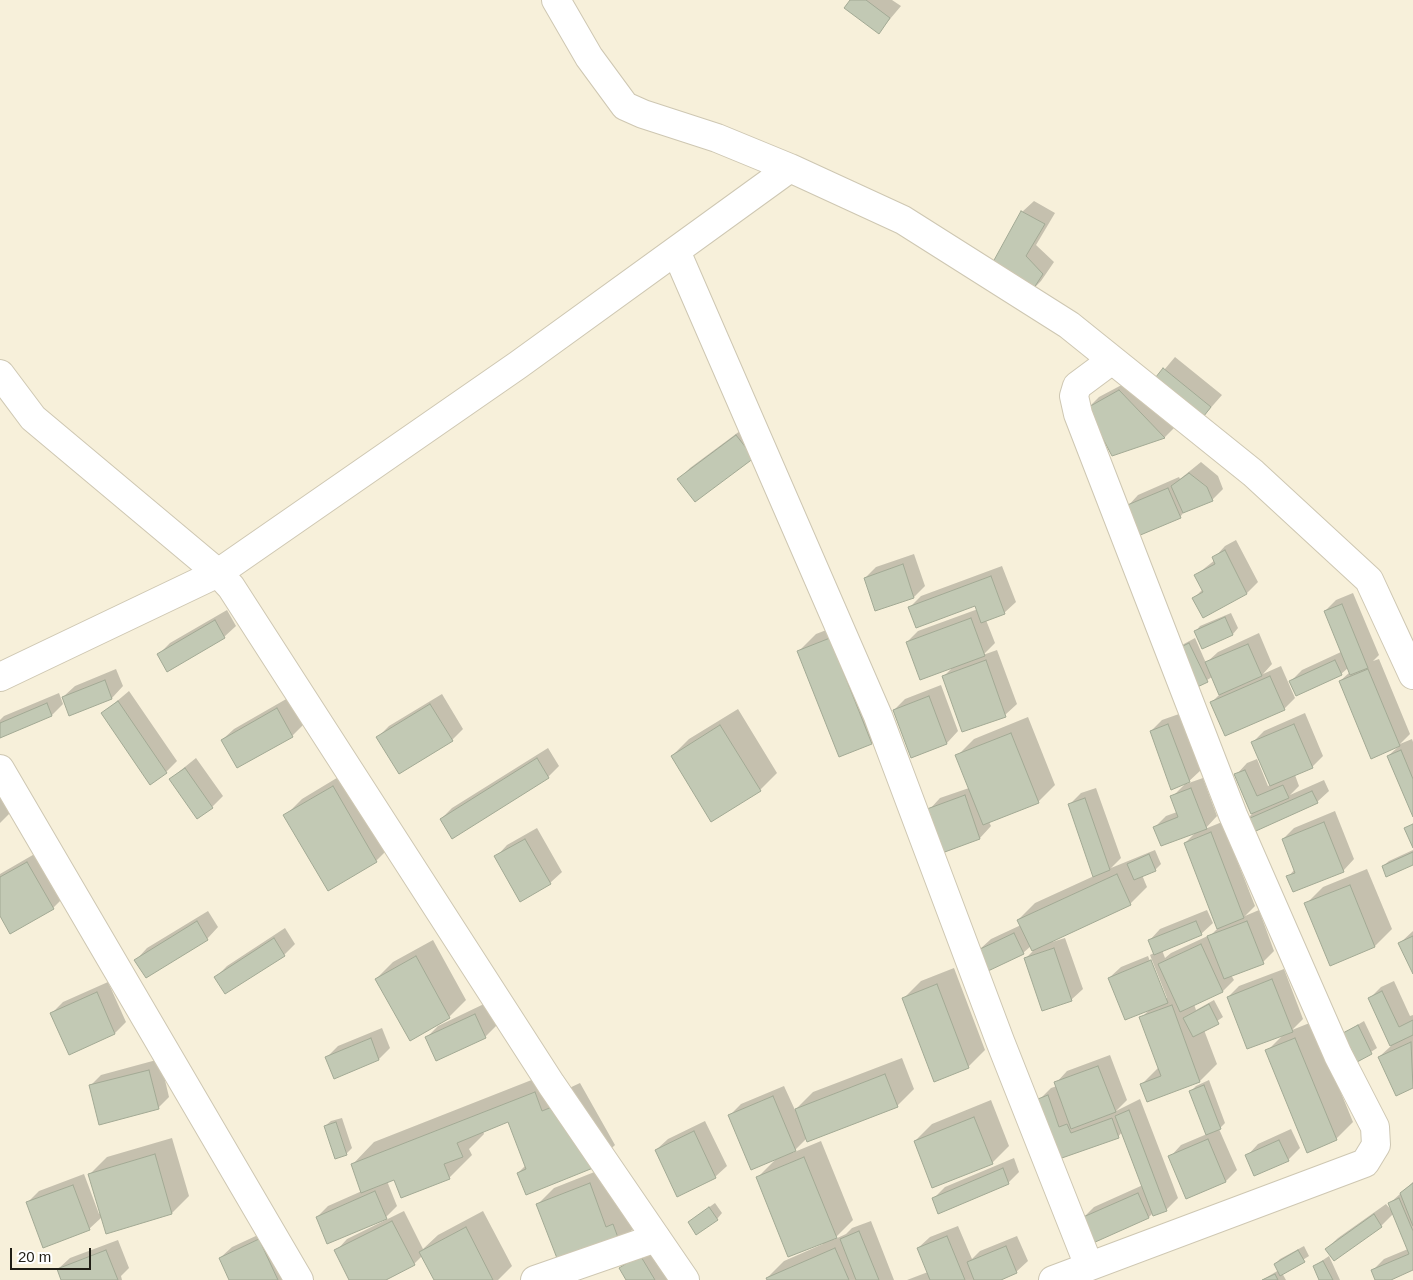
<!DOCTYPE html>
<style>
body{margin:0}
#map{position:relative;width:1413px;height:1280px;overflow:hidden;background:#f7f0da;font-family:Helvetica,sans-serif}
canvas{display:block}
.scale{position:absolute;left:10px;top:1248px;width:81px;height:22px;box-sizing:border-box;border:2px solid #201e16;border-top:0;padding-left:6px;font-size:15px;line-height:18px;white-space:nowrap;color:#201e16;-webkit-text-stroke:4px #fff;paint-order:stroke}
</style>
<div id="map">
<canvas width="1413" height="1280"></canvas>
<div class="scale">20 m</div>
</div>
<script>
const c = document.querySelector('canvas').getContext('2d');
c.lineJoin = 'round';
function fillPath(path, color) { c.fillStyle = color; c.fill(path, 'evenodd'); }
const toPath = rows => new Path2D(rows.map(r => 'M' + r).join(''));
function trace(path, color, width, dash) { c.strokeStyle = color; c.lineWidth = width; c.lineCap = dash ? 'butt' : 'round'; c.setLineDash(dash || []); c.stroke(path); }
fillPath(toPath([
 [852,0,892,0,901,6,879,32],
 [1034,201,1055,213,1036,245,1054,262,1041,281,1030,292,995,262,1022,212],
 [1175,357,1222,395,1200,420,1154,382],
 [1131,380,1176,426,1165,437,1113,454,1088,408,1099,397],
 [748,425,764,446,679,479,690,468],
 [1201,462,1218,476,1223,489,1212,500,1185,511,1180,517,1127,507,1138,495,1179,477,1180,479],
 [1236,540,1258,582,1247,593,1203,616,1194,598,1203,589,1196,575,1215,560,1214,558,1225,546],
 [914,554,925,586,914,597,875,610,865,578,876,567],
 [1002,566,1016,602,1004,613,986,620,995,643,983,655,997,650,1017,704,1005,715,963,731,943,677,954,666,907,642,918,631,978,609,976,605,909,608,921,596],
 [1353,593,1379,655,1373,661,1379,659,1410,734,1400,744,1412,739,1413,742,1413,814,1388,756,1399,746,1340,681,1350,672,1348,668,1341,674,1290,682,1302,670,1341,652,1325,611,1336,600],
 [227,610,236,626,224,637,167,670,158,655,170,643],
 [1231,613,1238,628,1233,634,1202,648,1195,632,1200,626],
 [847,622,889,726,872,743,840,755,799,651,816,634],
 [1259,633,1272,664,1263,674,1281,666,1295,698,1284,709,1212,702,1220,694,1212,677,1194,688,1182,645,1195,638,1206,663,1218,652],
 [116,669,123,686,112,698,70,714,63,697,75,686],
 [941,685,958,731,947,743,912,756,894,710,905,699],
 [129,691,177,761,166,772,103,713],
 [59,693,63,704,52,715,0,737,0,720,4,716],
 [442,694,463,729,452,740,378,737,389,726],
 [288,698,303,725,292,736,222,740,234,729],
 [738,709,777,773,760,790,672,756,689,739],
 [1305,713,1323,756,1312,767,1295,775,1299,786,1290,795,1324,780,1329,791,1317,802,1243,823,1252,814,1236,775,1247,763,1257,759,1268,786,1271,785,1253,742,1264,731],
 [1179,714,1201,770,1186,784,1203,778,1217,816,1205,829,1222,822,1255,906,1245,916,1259,910,1274,951,1263,962,1231,975,1234,980,1223,991,1194,1004,1196,1010,1214,1000,1223,1017,1204,1030,1217,1064,1200,1081,1147,1101,1141,1085,1159,1067,1141,1018,1150,1009,1109,978,1121,967,1148,956,1164,998,1167,998,1150,955,1154,953,1149,941,1160,929,1207,910,1213,923,1201,934,1162,950,1165,958,1171,953,1212,934,1218,928,1185,843,1197,831,1155,827,1166,816,1177,812,1172,797,1186,783,1151,731,1162,720],
 [1028,717,1055,785,1038,802,989,822,991,826,980,838,943,851,929,810,940,798,969,788,957,756,974,739],
 [548,748,559,766,548,777,441,819,452,808],
 [196,758,223,796,212,807,170,779],
 [350,770,393,844,376,861,328,889,285,816,302,799],
 [0,781,16,807,0,823],
 [1096,788,1121,858,1111,868,1155,850,1161,864,1155,870,1142,875,1147,887,1130,904,1051,940,1052,942,1065,938,1083,989,1071,1000,1025,959,1033,951,1031,946,1023,953,979,950,991,939,1021,925,1018,920,1035,903,1094,876,1069,805,1081,793],
 [1335,811,1354,859,1343,871,1288,877,1295,869,1283,839,1294,828],
 [537,828,562,872,550,883,496,857,507,845],
 [1413,850,1413,864,1383,866,1389,861],
 [38,852,64,897,53,908,0,914,0,874],
 [1367,869,1392,929,1375,946,1331,964,1306,904,1323,887],
 [208,911,218,927,207,939,136,960,147,948],
 [285,928,295,944,284,955,216,977,227,966],
 [1413,931,1413,971,1400,943],
 [433,940,466,1000,449,1017,376,979,393,962],
 [954,968,985,1050,968,1067,904,998,921,981],
 [1284,969,1303,1019,1292,1030,1312,1022,1353,1122,1336,1139,1267,1051,1284,1034,1228,997,1239,986],
 [1394,981,1410,1016,1413,1015,1413,1087,1396,1095,1379,1057,1391,1046,1370,998,1381,987],
 [108,982,126,1022,115,1033,52,1013,63,1002],
 [486,1003,497,1025,485,1037,426,1038,438,1026],
 [1364,1021,1377,1048,1357,1061,1344,1033],
 [382,1028,390,1048,379,1059,334,1077,326,1058,338,1046],
 [1110,1055,1127,1100,1116,1111,1140,1099,1178,1198,1167,1209,1154,1214,1153,1213,1149,1217,1093,1242,1083,1218,1094,1207,1143,1185,1122,1132,1118,1137,1060,1158,1039,1100,1051,1088,1057,1086,1056,1083,1067,1071],
 [902,1058,914,1089,897,1106,807,1138,792,1153,821,1141,853,1220,833,1240,846,1234,852,1228,871,1221,894,1280,768,1280,767,1278,784,1261,823,1244,758,1177,777,1158,729,1116,741,1104,784,1086,795,1110,813,1092],
 [160,1059,169,1097,158,1108,90,1086,101,1075],
 [557,1070,565,1090,580,1083,615,1145,592,1167,518,1173,526,1165,509,1121,483,1131,484,1134,469,1149,472,1155,449,1178,402,1197,395,1178,387,1181,397,1206,383,1220,317,1217,328,1206,362,1191,352,1165,374,1142],
 [1209,1080,1225,1123,1219,1129,1237,1170,1226,1181,1170,1157,1181,1145,1207,1134,1191,1091,1196,1086],
 [991,1100,1009,1146,992,1163,915,1141,932,1124],
 [342,1118,352,1148,346,1154,325,1126,331,1121],
 [705,1121,727,1166,715,1177,656,1150,668,1139],
 [1291,1129,1300,1148,1288,1160,1247,1156,1258,1144],
 [172,1138,189,1196,172,1213,102,1217,89,1229,28,1202,39,1191,84,1174,99,1214,101,1213,90,1174,107,1157],
 [1014,1158,1019,1172,1008,1183,934,1198,945,1187],
 [607,1167,637,1225,620,1242,537,1205,554,1188],
 [1413,1182,1413,1269,1388,1280,1376,1280,1373,1270,1384,1259,1408,1249,1393,1214,1381,1226,1334,1260,1326,1249,1338,1238,1386,1204,1393,1212,1389,1204],
 [715,1203,722,1213,717,1219,689,1222],
 [404,1211,423,1249,438,1235,483,1211,512,1266,498,1280,435,1280,422,1256,414,1264,383,1280,351,1280,336,1251,347,1239],
 [958,1226,972,1259,980,1251,1017,1236,1028,1261,1016,1272,998,1280,907,1280,928,1272,918,1248,930,1237],
 [271,1229,294,1280,230,1280,220,1258,232,1247],
 [657,1239,682,1280,628,1280,621,1268,637,1251],
 [118,1240,129,1268,121,1276,122,1280,62,1280,58,1269,70,1258],
 [1304,1246,1309,1256,1282,1273,1286,1280,1262,1280,1279,1270,1275,1264,1280,1259],
 [1329,1256,1340,1280,1321,1280,1314,1266]
]), '#0003');
const building = toPath([
 [850,0,866,0,890,18,879,34,844,8,850,0],
 [1021,211,1045,224,1026,256,1043,274,1030,294,993,262,1021,211],
 [1163,368,1211,407,1200,421,1152,382,1163,368],
 [1119,390,1165,438,1112,456,1087,408,1119,390],
 [736,435,754,458,695,502,677,479,736,435],
 [1189,473,1207,487,1213,501,1183,513,1171,486,1189,473],
 [1168,488,1181,518,1138,536,1125,506,1168,488],
 [1225,550,1247,594,1203,618,1192,598,1203,592,1194,575,1215,564,1212,557,1225,550],
 [903,564,914,598,875,611,864,578,903,564],
 [991,576,1005,614,981,623,975,606,916,628,908,607,991,576],
 [1342,604,1368,668,1350,675,1324,611,1342,604],
 [1225,617,1233,635,1202,649,1194,631,1225,617],
 [971,618,985,656,920,680,906,642,971,618],
 [215,620,225,638,167,672,157,654,215,620],
 [830,638,872,744,839,757,797,651,830,638],
 [1189,643,1208,682,1193,689,1175,650,1189,643],
 [1248,644,1262,676,1219,695,1205,662,1248,644],
 [986,660,1006,717,962,732,942,676,986,660],
 [1335,660,1342,675,1296,696,1289,681,1335,660],
 [1368,669,1400,746,1371,759,1339,681,1368,669],
 [1270,676,1285,710,1225,736,1210,702,1270,676],
 [105,680,112,699,69,716,62,697,105,680],
 [929,696,947,744,911,758,893,710,929,696],
 [118,701,167,773,150,785,101,713,118,701],
 [47,703,52,716,0,738,0,723,47,703],
 [430,704,453,741,399,774,376,737,430,704],
 [277,708,293,737,237,768,221,740,277,708],
 [1168,724,1190,782,1171,790,1150,731,1168,724],
 [1294,724,1313,768,1270,786,1251,742,1294,724],
 [720,725,761,791,711,822,671,756,720,725],
 [1011,733,1039,803,983,825,955,755,1011,733],
 [1401,750,1413,779,1413,817,1387,756,1401,750],
 [537,758,549,778,452,839,440,819,537,758],
 [185,768,213,808,197,819,169,779,185,768],
 [1245,770,1257,796,1283,785,1289,798,1251,814,1234,774,1245,770],
 [333,786,377,862,328,891,283,815,333,786],
 [1191,788,1207,829,1161,846,1153,827,1178,817,1170,796,1191,788],
 [1312,791,1318,803,1247,835,1241,822,1312,791],
 [965,795,980,839,942,853,927,809,965,795],
 [1085,798,1110,870,1093,877,1068,804,1085,798],
 [1324,822,1344,872,1293,892,1286,876,1295,873,1282,839,1324,822],
 [1413,824,1413,848,1404,828,1413,824],
 [1211,832,1244,918,1217,929,1184,843,1211,832],
 [525,839,551,884,520,902,494,856,525,839],
 [1413,852,1413,865,1386,877,1382,866,1413,852],
 [1149,854,1156,871,1134,880,1127,864,1149,854],
 [27,862,54,909,10,934,0,916,0,877,27,862],
 [1117,874,1131,905,1032,951,1017,920,1117,874],
 [1350,885,1375,947,1330,966,1304,903,1350,885],
 [197,921,208,940,146,978,134,960,197,921],
 [1196,921,1202,935,1154,955,1148,940,1196,921],
 [1247,921,1264,964,1224,979,1207,936,1247,921],
 [1014,933,1024,954,988,971,978,950,1014,933],
 [1413,936,1413,974,1398,943,1413,936],
 [274,938,285,956,225,994,214,977,274,938],
 [1201,944,1223,992,1180,1012,1158,964,1201,944],
 [1054,948,1072,1001,1042,1011,1024,958,1054,948],
 [416,956,450,1018,410,1041,375,979,416,956],
 [1151,960,1168,1003,1125,1020,1108,978,1151,960],
 [1272,979,1293,1032,1247,1049,1227,997,1272,979],
 [937,984,969,1068,934,1082,902,998,937,984],
 [1382,991,1399,1027,1413,1020,1413,1035,1390,1046,1368,998,1382,991],
 [97,992,115,1034,69,1055,50,1013,97,992],
 [1209,1004,1219,1024,1193,1037,1183,1018,1209,1004],
 [1172,1005,1200,1082,1147,1102,1140,1084,1161,1076,1139,1017,1172,1005],
 [475,1014,486,1038,436,1061,425,1037,475,1014],
 [1358,1025,1372,1054,1357,1062,1343,1033,1358,1025],
 [371,1038,379,1060,334,1079,325,1057,371,1038],
 [1295,1038,1337,1140,1307,1153,1265,1050,1295,1038],
 [1411,1042,1413,1088,1396,1096,1378,1057,1411,1042],
 [1098,1066,1116,1112,1071,1129,1054,1082,1098,1066],
 [149,1070,159,1109,99,1125,89,1085,149,1070],
 [885,1074,898,1107,807,1142,795,1109,885,1074],
 [1204,1085,1221,1129,1206,1135,1189,1091,1204,1085],
 [535,1092,542,1111,557,1105,593,1168,526,1195,517,1173,526,1169,508,1122,457,1143,463,1157,444,1164,450,1179,401,1198,394,1180,361,1193,351,1164,535,1092],
 [1048,1095,1059,1127,1067,1124,1071,1133,1112,1118,1119,1138,1059,1159,1038,1099,1048,1095],
 [773,1096,796,1151,751,1170,728,1115,773,1096],
 [1129,1110,1167,1211,1153,1216,1115,1116,1129,1110],
 [974,1117,993,1164,932,1188,914,1141,974,1117],
 [336,1122,347,1155,335,1159,324,1126,336,1122],
 [694,1131,716,1178,677,1197,655,1150,694,1131],
 [1208,1139,1226,1182,1186,1199,1168,1156,1208,1139],
 [1279,1140,1289,1161,1254,1176,1245,1155,1279,1140],
 [155,1154,172,1214,106,1234,88,1174,155,1154],
 [804,1157,837,1238,788,1257,756,1177,804,1157],
 [1003,1168,1009,1184,938,1214,932,1198,1003,1168],
 [590,1183,606,1227,613,1224,620,1243,560,1266,536,1204,590,1183],
 [1413,1183,1413,1226,1400,1193,1413,1183],
 [73,1185,90,1230,43,1248,26,1202,73,1185],
 [375,1191,387,1219,327,1244,316,1217,375,1191],
 [1138,1193,1149,1218,1093,1243,1081,1218,1138,1193],
 [1399,1198,1413,1231,1413,1270,1391,1280,1375,1280,1371,1270,1409,1254,1388,1203,1399,1198],
 [709,1207,718,1220,696,1235,688,1222,709,1207],
 [1374,1214,1382,1227,1334,1261,1325,1249,1374,1214],
 [392,1221,415,1265,386,1280,349,1280,334,1250,392,1221],
 [466,1227,493,1280,434,1280,419,1252,466,1227],
 [859,1231,879,1280,856,1280,840,1239,859,1231],
 [947,1236,965,1280,930,1280,917,1248,947,1236],
 [259,1239,278,1280,229,1280,219,1258,259,1239],
 [1006,1246,1017,1273,1001,1280,974,1280,967,1262,1006,1246],
 [835,1248,849,1280,767,1280,766,1278,835,1248],
 [106,1250,118,1280,61,1280,57,1269,106,1250],
 [1298,1250,1305,1262,1280,1276,1274,1264,1298,1250],
 [640,1255,655,1280,626,1280,619,1268,640,1255],
 [1323,1261,1333,1280,1319,1280,1313,1266,1323,1261],
 [1275,1274,1278,1280,1262,1280,1275,1274]
]);
fillPath(building, '#c2c9b4');
trace(building, '#a2a994', 1);
const street = toPath([
 [556,0,589,57,625,106,643,114,717,138,790,168,903,220,1069,325,1253,473,1369,580,1413,675],
 [676,251,878,716,1000,1041,1089,1266],
 [0,677,218,573,518,365,790,168],
 [0,769,299,1280],
 [535,1280,656,1238],
 [1053,1280,1365,1163,1376,1145,1375,1127,1338,1055,1233,815,1078,414,1074,396,1077,386,1112,360]
]);
const secondary = toPath([
 [0,374,33,418,218,573,231,587,551,1084,685,1280]
]);
trace(street, '#cec7b2', 30);
trace(secondary, '#cec7b2', 30);
trace(street, '#fff', 28);
trace(secondary, '#fff', 28);
</script>
